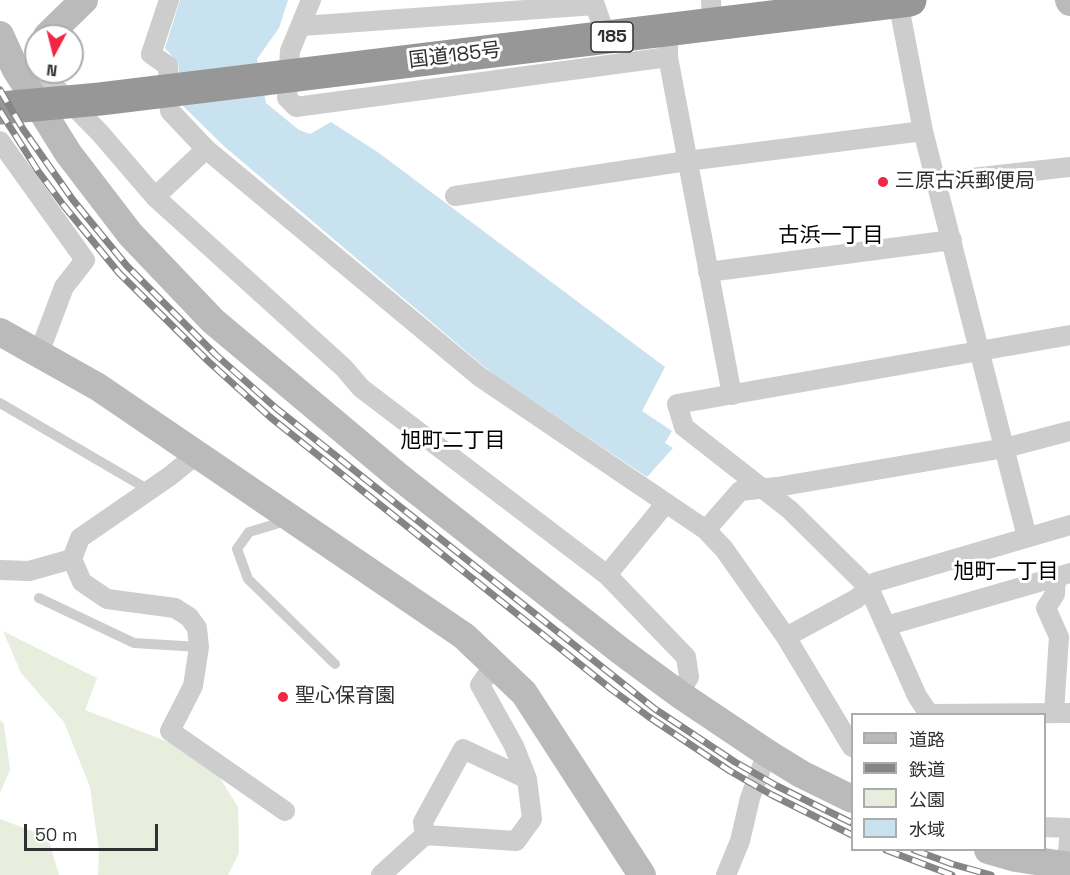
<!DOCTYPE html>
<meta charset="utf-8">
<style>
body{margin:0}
#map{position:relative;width:1070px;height:875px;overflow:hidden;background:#fff;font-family:"Space Grotesk","Noto Sans JP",sans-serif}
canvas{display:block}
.legend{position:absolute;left:851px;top:713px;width:195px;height:138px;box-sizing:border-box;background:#fff;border:2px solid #acacac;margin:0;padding:8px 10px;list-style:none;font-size:18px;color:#303030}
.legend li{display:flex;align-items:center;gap:12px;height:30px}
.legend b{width:30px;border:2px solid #acacac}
.north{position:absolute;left:24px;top:24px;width:60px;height:60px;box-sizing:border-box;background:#fff;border:2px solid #acacac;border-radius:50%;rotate:187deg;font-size:16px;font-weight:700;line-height:24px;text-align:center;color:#303030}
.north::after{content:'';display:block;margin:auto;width:21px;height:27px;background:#f32643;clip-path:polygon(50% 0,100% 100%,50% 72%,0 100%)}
.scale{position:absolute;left:24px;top:824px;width:134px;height:27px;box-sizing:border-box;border:3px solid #303030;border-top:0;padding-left:8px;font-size:18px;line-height:21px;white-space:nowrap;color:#303030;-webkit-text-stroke:4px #fff;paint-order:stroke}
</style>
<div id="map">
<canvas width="1070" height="875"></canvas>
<ul class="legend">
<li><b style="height:8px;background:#bababa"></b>道路</li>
<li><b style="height:8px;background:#858585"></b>鉄道</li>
<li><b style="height:16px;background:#e7eedd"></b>公園</li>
<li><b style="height:16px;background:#c8e2ef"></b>水域</li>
</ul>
<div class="north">N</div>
<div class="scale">50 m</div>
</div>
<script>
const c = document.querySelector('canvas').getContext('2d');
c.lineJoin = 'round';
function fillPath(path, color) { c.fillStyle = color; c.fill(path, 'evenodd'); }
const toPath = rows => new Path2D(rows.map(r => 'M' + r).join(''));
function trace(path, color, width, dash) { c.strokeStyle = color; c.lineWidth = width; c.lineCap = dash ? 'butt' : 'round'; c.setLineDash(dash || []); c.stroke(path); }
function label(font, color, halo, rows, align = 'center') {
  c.font = font + ' "Space Grotesk","Noto Sans JP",sans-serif'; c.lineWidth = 6; c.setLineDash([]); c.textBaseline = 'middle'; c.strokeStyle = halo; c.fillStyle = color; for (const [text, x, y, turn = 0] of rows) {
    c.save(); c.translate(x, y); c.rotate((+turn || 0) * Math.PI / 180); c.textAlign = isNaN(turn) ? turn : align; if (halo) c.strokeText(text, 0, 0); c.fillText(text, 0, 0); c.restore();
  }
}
fillPath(toPath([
 [3,631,97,678,85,710,171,743,220,778,238,807,239,853,228,875,98,875,99,851,90,787,64,722,21,673],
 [0,720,4,724,10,770,0,793],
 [0,819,48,837,59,875,0,875]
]), '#e7eedd');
fillPath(toPath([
 [180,0,288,0,279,28,257,59,266,103,299,130,310,134,331,122,379,153,665,367,642,411,672,431,665,443,673,448,647,477,494,375,225,147,183,106,178,63,165,48]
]), '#c8e2ef');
trace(toPath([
 [0,403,149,490],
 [286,521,249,532,237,549,248,579,335,664],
 [39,598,134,643,199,647]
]), '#cdcdcd', 10);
trace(toPath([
 [169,0,151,54,168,66,170,111,206,149,480,377,706,530,724,549,786,637,852,747],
 [311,0,290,51,287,98,296,107,668,57],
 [711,0,712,23],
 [898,1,923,131,1027,537],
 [302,26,595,5,606,37],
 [668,44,668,57,732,395],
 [15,68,53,85,100,133,155,197,344,368,361,388,607,575,686,657,689,677,679,694],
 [0,141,85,260,64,287,39,353],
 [936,182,1070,167],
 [455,196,687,161,923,131],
 [155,197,206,149],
 [708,272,952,240],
 [197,454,170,476,80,538,72,559,82,582,107,599,175,608,189,617,197,628,199,647,193,686,170,731,285,811],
 [706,530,740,491,777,487,1005,448,1070,431],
 [0,570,29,571,72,559],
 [607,575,666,503],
 [886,626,1070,573],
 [786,637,856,599,876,582,1070,525],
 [494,665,480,685,514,746,527,779,532,819,516,841,425,835,423,822,463,749,527,779],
 [1054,712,1059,637,1046,608,1055,594,1056,577],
 [929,714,917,696,869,588,790,510,684,427,677,404,1070,335],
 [929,714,1070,713],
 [1044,827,1070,828,1066,875],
 [381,875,425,835],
 [726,875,740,841,750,798,767,753]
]), '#cdcdcd', 20);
trace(toPath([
 [1069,0,1070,2],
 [0,35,15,68,68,153,130,234,213,321,398,476,622,652,679,694,767,753,801,774,852,799],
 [47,36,84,0],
 [0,332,98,387,464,636,524,693,642,875],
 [988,850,1016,858,1070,866]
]), '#bababa', 28);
trace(toPath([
 [0,108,100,99,910,0]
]), '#979797', 33);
const rail = toPath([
 [0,90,23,129,73,200,127,266,216,355,277,409,655,709,735,762,777,786,852,823],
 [0,111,38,171,64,206,119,273,209,362,270,417,611,689,649,717,730,771,772,795,852,835],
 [886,850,952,875],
 [914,850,952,864,991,875]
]);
trace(rail, '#858585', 7);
trace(rail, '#fff', 4.5, [14]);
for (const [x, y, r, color] of [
 [883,182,6,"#f32643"],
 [283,697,6,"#f32643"]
]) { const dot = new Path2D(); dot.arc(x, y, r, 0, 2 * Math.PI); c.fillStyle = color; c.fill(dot); trace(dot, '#fff', 2); }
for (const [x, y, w] of [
 [612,37,42]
]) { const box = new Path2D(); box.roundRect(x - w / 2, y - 15, w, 30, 4.5); c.fillStyle = '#fff'; c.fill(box); trace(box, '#303030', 1.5); }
label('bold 18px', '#303030', null, [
 ["185",612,37]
]);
label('20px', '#303030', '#fff', [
 ["国道185号",455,56,-7]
]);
label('20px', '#303030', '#fff', [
 ["三原古浜郵便局",895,182],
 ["聖心保育園",295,697]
], 'left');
label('21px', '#000', '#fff', [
 ["古浜一丁目",831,236],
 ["旭町二丁目",453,441],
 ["旭町一丁目",1006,572]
]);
</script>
